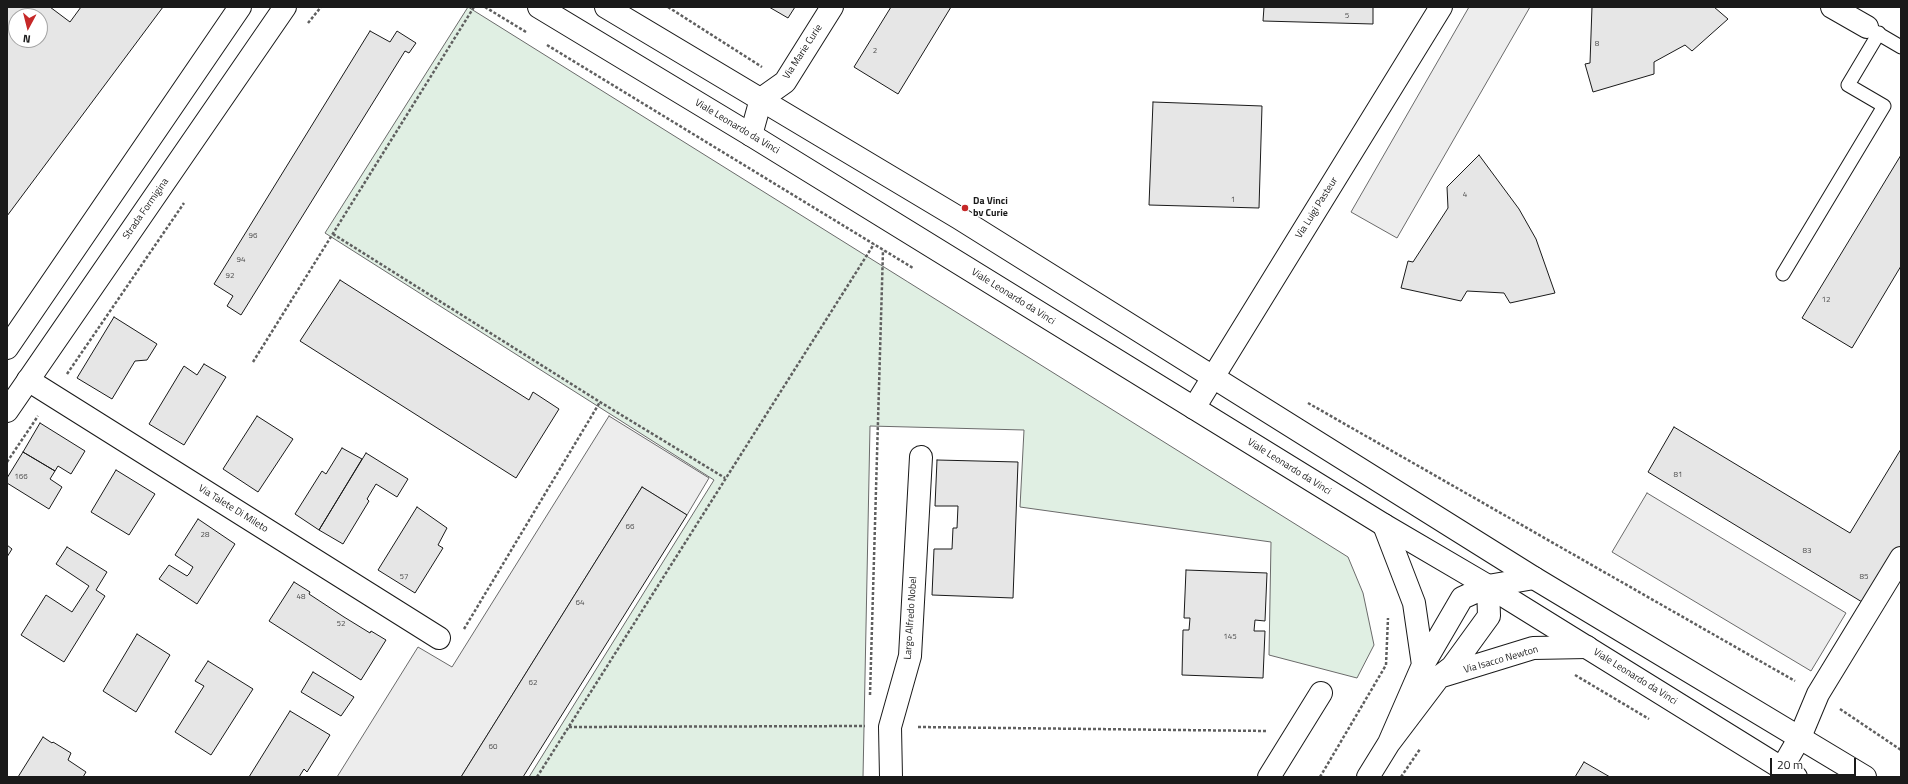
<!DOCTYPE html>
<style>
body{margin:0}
#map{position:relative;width:1908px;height:784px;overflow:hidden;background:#fff;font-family:"Titillium Web",sans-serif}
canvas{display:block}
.frame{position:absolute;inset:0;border:8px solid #1a1a1a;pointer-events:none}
.north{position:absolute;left:8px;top:8px;width:40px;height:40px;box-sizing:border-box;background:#fff;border:1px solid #a3a3a3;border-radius:50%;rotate:187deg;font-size:11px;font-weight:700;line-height:16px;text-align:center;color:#1a1a1a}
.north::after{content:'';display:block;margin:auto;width:14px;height:18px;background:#c62828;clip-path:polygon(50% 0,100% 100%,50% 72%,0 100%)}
.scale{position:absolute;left:1770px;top:758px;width:86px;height:18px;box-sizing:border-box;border:2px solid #1a1a1a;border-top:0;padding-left:5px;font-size:12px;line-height:14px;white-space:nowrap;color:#1a1a1a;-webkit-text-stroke:3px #fff;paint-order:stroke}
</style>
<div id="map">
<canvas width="1908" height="784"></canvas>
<div class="frame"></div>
<div class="north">N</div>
<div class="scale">20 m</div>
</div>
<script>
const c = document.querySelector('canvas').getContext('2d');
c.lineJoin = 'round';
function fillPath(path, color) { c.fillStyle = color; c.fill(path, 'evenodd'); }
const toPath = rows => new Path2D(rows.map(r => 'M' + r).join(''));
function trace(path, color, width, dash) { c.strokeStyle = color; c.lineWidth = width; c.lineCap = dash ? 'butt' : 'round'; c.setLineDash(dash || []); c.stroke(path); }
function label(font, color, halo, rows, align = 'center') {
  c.font = font + ' "Titillium Web",sans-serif'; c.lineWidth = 3; c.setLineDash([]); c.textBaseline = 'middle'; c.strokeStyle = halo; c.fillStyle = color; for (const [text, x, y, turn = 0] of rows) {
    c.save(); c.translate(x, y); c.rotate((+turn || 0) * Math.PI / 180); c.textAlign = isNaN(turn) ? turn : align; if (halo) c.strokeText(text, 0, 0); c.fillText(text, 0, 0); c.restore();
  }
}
const green = toPath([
 [468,7,1348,557,1363,593,1374,645,1357,678,1269,655,1271,542,1020,507,1024,430,870,426,863,777,529,777,714,480,325,233,468,7]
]);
fillPath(green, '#e0efe3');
trace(green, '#6a6a6a', 1);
const parking = toPath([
 [1469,7,1530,7,1397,238,1351,212,1469,7],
 [609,416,709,478,687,515,642,487,461,777,337,777,418,647,452,667,609,416],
 [1647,493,1846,613,1811,671,1612,552,1647,493]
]);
fillPath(parking, '#ededed');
trace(parking, '#6a6a6a', 1);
const building = toPath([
 [7,7,50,7,70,22,81,7,163,7,7,216,7,7],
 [16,16,40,16,40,40,16,40,16,16],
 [769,7,795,7,788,18,769,7],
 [891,7,951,7,898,94,854,67,891,7],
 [1264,7,1373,7,1373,24,1263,21,1264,7],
 [1592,7,1714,7,1728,19,1692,51,1685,45,1654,62,1654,74,1593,92,1585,64,1590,63,1592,7],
 [370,31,390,42,397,31,416,43,409,53,405,51,241,315,227,306,233,296,214,284,370,31],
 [1153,102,1262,106,1259,208,1149,205,1153,102],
 [1479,155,1519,209,1536,239,1555,293,1510,303,1504,293,1467,291,1461,301,1401,288,1408,261,1413,262,1448,208,1447,187,1479,155],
 [1901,155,1901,266,1852,348,1802,318,1901,155],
 [340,280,529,400,533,392,559,409,516,478,300,341,340,280],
 [114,317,157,344,147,360,135,361,112,399,77,378,114,317],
 [204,364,226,377,184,445,149,424,184,366,197,375,204,364],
 [257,416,293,439,258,492,223,469,257,416],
 [40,423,85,451,71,474,58,466,55,471,23,452,40,423],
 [1674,427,1850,533,1901,449,1901,545,1867,605,1648,472,1674,427],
 [342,448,362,459,319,530,295,514,322,471,326,474,342,448],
 [23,452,55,471,50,479,62,487,49,509,7,483,7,478,23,452],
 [366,453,408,479,397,497,376,484,367,499,369,501,343,544,319,530,366,453],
 [937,460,1018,462,1013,598,932,595,934,549,952,549,953,528,957,528,958,506,935,506,937,460],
 [116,470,155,494,129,535,91,512,116,470],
 [642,487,687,515,523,777,461,777,642,487],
 [417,507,447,528,438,545,443,548,415,593,378,570,417,507],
 [198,519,235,544,197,604,159,579,169,565,187,576,189,574,193,567,175,555,198,519],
 [7,545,12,549,7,557,7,545],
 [67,547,107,572,96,590,105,596,64,662,21,635,46,595,72,612,89,586,56,564,67,547],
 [1186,570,1267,573,1265,621,1255,620,1254,631,1265,631,1263,678,1182,675,1183,630,1189,630,1190,618,1184,618,1186,570],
 [294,582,310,592,309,594,344,617,370,633,371,631,386,640,361,680,269,621,294,582],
 [137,634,170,655,136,712,103,691,137,634],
 [208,661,253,689,211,755,175,732,204,686,195,681,208,661],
 [313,672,354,697,341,716,301,692,313,672],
 [290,711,330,735,327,740,307,772,304,769,299,777,249,777,290,711],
 [43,737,52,743,53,742,71,753,68,760,86,772,83,777,18,777,43,737],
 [1584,762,1610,777,1575,777,1584,762]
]);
fillPath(building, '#e6e6e6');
trace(building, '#1a1a1a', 1);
const lane = toPath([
 [1872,30,1901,47],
 [1783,274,1884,106,1848,85,1879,33]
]);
const street = toPath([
 [1832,7,1867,27],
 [751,135,761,99,785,82,832,7],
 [28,380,439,638],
 [1194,408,1441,7],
 [1384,525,1414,603,1423,665],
 [1442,676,1533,648,1587,647],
 [1389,743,1423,665,1462,598,1488,586,1534,578],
 [1782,768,1800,737,1818,694,1901,558],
 [891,777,890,727,910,656,921,457],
 [1269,777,1321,693],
 [1368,777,1389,743,1439,677,1452,667,1489,616,1488,586]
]);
const secondary = toPath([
 [539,7,751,135,1384,525,1488,586,1796,777],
 [606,7,959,218,1534,578,1865,777],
 [7,348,240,7],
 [7,411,285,7]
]);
trace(lane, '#1a1a1a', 15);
trace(street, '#1a1a1a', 24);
trace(secondary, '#1a1a1a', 24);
trace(toPath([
 [485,7,526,32],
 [668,7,762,67],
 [308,23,321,7],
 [547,45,913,268],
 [333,234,600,402,725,478],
 [253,362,474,7],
 [67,374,184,203],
 [1308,403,1795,681],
 [7,462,38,416],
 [464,629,600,402],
 [1575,675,1649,719],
 [870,695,883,250],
 [1840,709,1901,750],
 [569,727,865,726],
 [918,727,1267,731],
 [537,777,874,244],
 [1320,777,1386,665,1388,618],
 [1401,777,1420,749]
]), '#5f5f5f', 2.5, [3, 2]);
trace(lane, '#fff', 13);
trace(street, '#fff', 22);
trace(secondary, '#fff', 22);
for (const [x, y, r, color] of [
 [965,208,4,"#c62828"]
]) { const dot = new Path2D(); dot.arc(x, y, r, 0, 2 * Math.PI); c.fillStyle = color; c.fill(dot); trace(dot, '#fff', 1.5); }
label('8px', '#4d4d4d', null, [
 ["5",1347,16],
 ["8",1597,44],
 ["2",875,51],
 ["4",1465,195],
 ["1",1233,200],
 ["96",253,236],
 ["94",241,260],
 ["92",230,276],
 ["12",1826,300],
 ["81",1678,475],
 ["166",21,477],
 ["66",630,527],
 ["28",205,535],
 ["83",1807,551],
 ["57",404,577],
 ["85",1864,577],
 ["48",301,597],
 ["64",580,603],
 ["52",341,624],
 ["145",1230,637],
 ["62",533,683],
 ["60",493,747]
]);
label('10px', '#1a1a1a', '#fff', [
 ["Via Marie Curie",803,52,-57],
 ["Viale Leonardo da Vinci",737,127,31],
 ["Via Luigi Pasteur",1317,208,-58],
 ["Strada Formigina",146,209,-55],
 ["Viale Leonardo da Vinci",1013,297,32],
 ["Viale Leonardo da Vinci",1289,467,32],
 ["Via Talete Di Mileto",233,509,32],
 ["Largo Alfredo Nobel",911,618,-86],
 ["Via Isacco Newton",1501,660,-16],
 ["Viale Leonardo da Vinci",1635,677,32]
]);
label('bold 10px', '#1a1a1a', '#fff', [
 ["Da Vinci",973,202],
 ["bv Curie",973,214]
], 'left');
</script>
